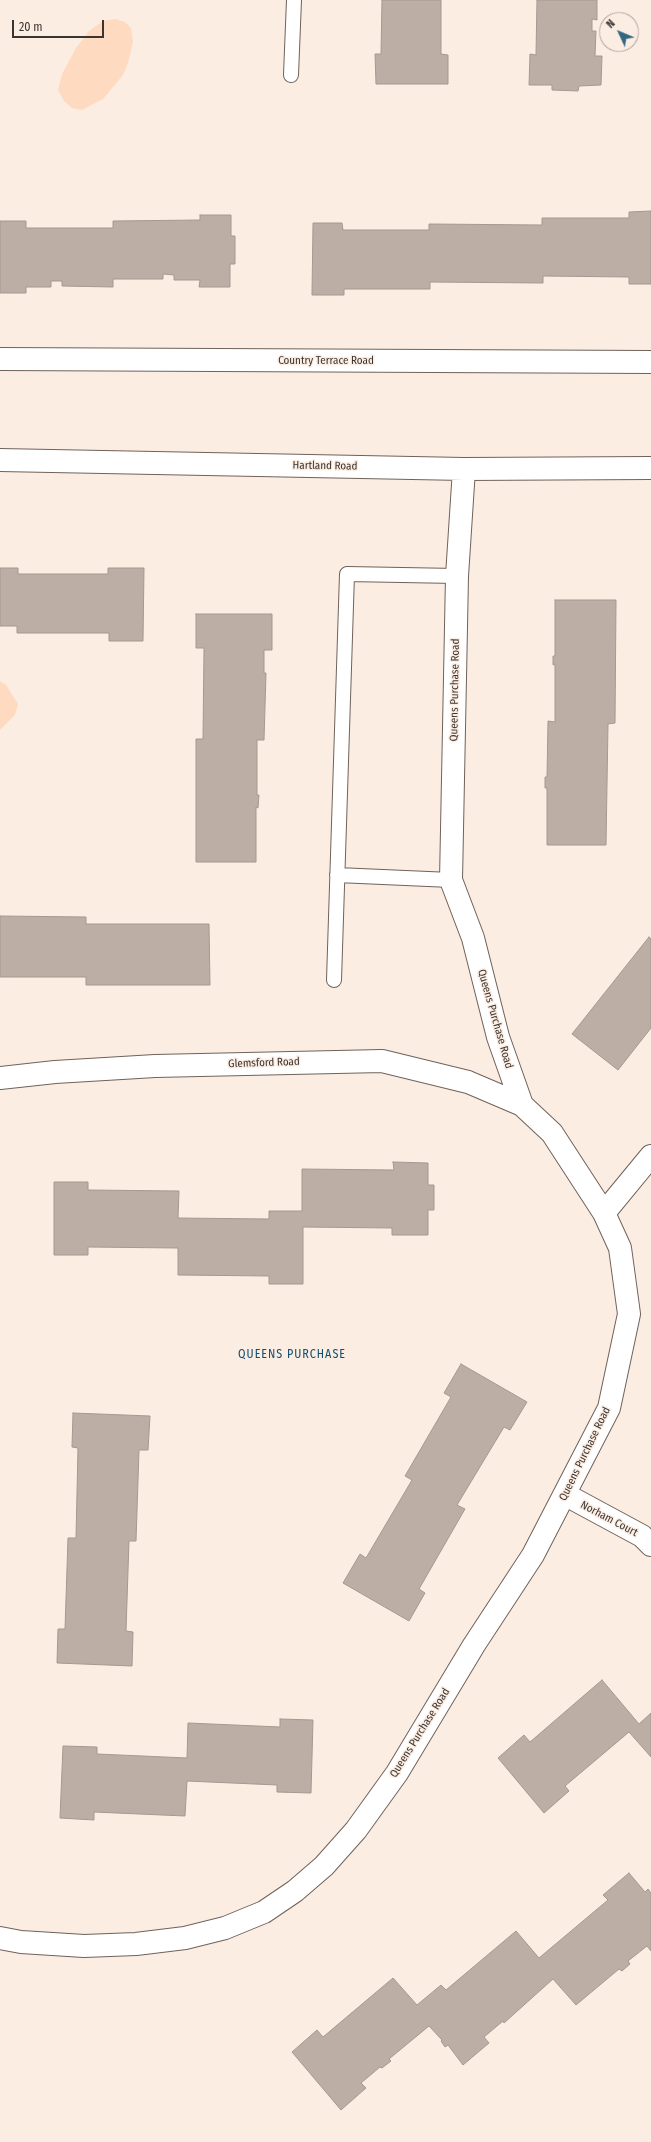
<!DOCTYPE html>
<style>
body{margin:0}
#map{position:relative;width:651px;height:2142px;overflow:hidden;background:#fcede3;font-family:"Fira Sans Condensed",sans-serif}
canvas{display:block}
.north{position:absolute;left:599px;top:12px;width:40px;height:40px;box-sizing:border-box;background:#fcede3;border:1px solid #afa39c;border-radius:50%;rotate:314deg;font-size:11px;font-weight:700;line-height:16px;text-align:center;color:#3b3531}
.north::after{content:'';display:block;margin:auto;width:14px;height:18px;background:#346684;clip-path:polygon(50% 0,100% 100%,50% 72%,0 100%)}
.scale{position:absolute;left:12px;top:20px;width:92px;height:18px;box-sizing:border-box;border:2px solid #3b3531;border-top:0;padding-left:5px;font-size:12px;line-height:14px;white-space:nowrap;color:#3b3531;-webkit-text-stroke:3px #fcede3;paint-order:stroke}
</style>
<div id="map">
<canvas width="651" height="2142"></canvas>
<div class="north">N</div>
<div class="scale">20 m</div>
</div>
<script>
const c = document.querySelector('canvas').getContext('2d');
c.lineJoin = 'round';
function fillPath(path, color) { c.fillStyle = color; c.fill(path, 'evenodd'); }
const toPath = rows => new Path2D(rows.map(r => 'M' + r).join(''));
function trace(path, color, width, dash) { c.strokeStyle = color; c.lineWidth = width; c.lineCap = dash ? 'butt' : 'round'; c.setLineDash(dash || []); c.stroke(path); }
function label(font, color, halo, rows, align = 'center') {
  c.font = font + ' "Fira Sans Condensed",sans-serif'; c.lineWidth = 3; c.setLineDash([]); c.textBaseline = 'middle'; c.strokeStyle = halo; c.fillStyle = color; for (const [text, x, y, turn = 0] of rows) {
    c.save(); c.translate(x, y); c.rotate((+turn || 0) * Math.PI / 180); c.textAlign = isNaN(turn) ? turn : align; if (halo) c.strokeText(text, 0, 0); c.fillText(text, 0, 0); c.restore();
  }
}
fillPath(toPath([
 [115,19,125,22,131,28,133,42,128,63,123,75,103,99,82,110,72,108,64,101,58,90,62,74,76,48,89,31,103,21],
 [0,681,6,685,18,704,15,715,0,730]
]), '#fedac1');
const building = toPath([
 [382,0,441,0,441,54,448,55,448,84,376,84,375,54,381,54,382,0],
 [537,0,597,0,597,20,592,19,592,31,596,31,595,56,602,56,601,85,579,86,578,91,552,90,552,85,529,85,530,54,536,55,537,0],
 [651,211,651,284,629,284,629,277,543,276,543,283,430,282,430,289,344,289,344,295,312,295,313,223,342,223,343,230,429,230,429,224,542,225,542,218,629,218,629,212,651,211],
 [200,215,231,215,231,236,235,236,235,264,230,264,230,287,199,287,200,280,174,280,174,275,163,274,163,279,113,279,113,287,62,286,62,281,51,281,51,287,26,287,26,293,0,293,0,221,26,221,26,228,113,228,113,221,200,220,200,215],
 [0,568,18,568,18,574,108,574,108,568,144,568,143,641,109,641,109,633,17,633,17,626,0,626,0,568],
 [555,600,616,600,615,723,608,724,606,845,547,845,547,788,545,788,545,777,547,777,548,721,555,722,555,664,553,665,553,656,555,656,555,600],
 [196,614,272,614,272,650,264,650,264,673,266,673,264,740,257,740,257,795,259,795,258,808,256,807,256,862,196,862,196,739,203,739,204,648,196,648,196,614],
 [0,916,86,917,86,924,209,924,210,985,86,985,86,977,0,977,0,916],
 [649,937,651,939,651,1028,618,1070,572,1034,649,937],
 [393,1162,428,1163,428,1185,434,1185,434,1210,428,1210,428,1235,392,1235,392,1228,303,1227,303,1284,269,1284,269,1276,178,1275,178,1248,88,1247,88,1255,54,1255,54,1182,88,1182,88,1190,179,1191,178,1218,269,1219,269,1211,302,1211,302,1169,394,1170,393,1162],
 [461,1364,527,1402,510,1430,504,1427,457,1505,465,1509,419,1589,425,1593,409,1621,343,1583,360,1554,366,1558,412,1480,405,1476,451,1397,444,1393,461,1364],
 [73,1413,150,1416,148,1450,139,1450,136,1541,129,1541,126,1631,133,1632,132,1666,57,1663,58,1629,65,1629,68,1538,76,1538,78,1448,72,1447,73,1413],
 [602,1680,639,1724,651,1713,651,1757,629,1732,565,1786,569,1791,544,1813,498,1758,524,1735,530,1742,602,1680],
 [280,1719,313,1720,311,1793,277,1792,277,1785,187,1781,185,1816,94,1812,94,1820,60,1818,63,1746,97,1747,97,1754,187,1758,188,1723,280,1727,280,1719],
 [629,1873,645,1892,648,1889,651,1893,651,1951,647,1946,628,1961,630,1964,622,1971,619,1969,576,2005,553,1979,504,2023,503,2021,484,2037,489,2043,463,2065,448,2045,445,2047,441,2041,442,2040,429,2026,389,2059,391,2061,382,2068,380,2067,361,2083,366,2088,341,2110,292,2052,317,2030,323,2037,393,1978,417,2005,441,1985,446,1990,516,1931,539,1958,608,1900,603,1895,629,1873]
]);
fillPath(building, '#bcaea5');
trace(building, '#a6988f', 1);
const service = toPath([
 [291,75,294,0],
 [337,875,451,880],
 [334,980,347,574,457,576]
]);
const minor = toPath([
 [0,359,651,362],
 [0,460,464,469,651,468],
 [0,1078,55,1072,155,1066,382,1061,468,1082,522,1105],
 [604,1213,651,1156],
 [566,1495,642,1536,651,1545],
 [0,1938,21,1942,84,1946,136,1944,185,1938,225,1928,264,1912,295,1891,324,1866,356,1830,397,1773,474,1645,533,1555,609,1408,629,1314,620,1248,604,1213,552,1133,522,1105,498,1037,473,938,451,880,457,576,464,469]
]);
trace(service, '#6f625a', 16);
trace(minor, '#6f625a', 24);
trace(service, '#fff', 14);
trace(minor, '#fff', 22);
label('11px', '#3b3531', '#fcede3', [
 ["Country Terrace Road",326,361],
 ["Hartland Road",325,466,1],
 ["Queens Purchase Road",455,690,-89],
 ["Queens Purchase Road",495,1019,74],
 ["Glemsford Road",264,1063,-2],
 ["Queens Purchase Road",585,1454,-64],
 ["Norham Court",609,1519,28],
 ["Queens Purchase Road",420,1733,-58]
]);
c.letterSpacing = '1px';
label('12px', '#135070', '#fcede3', [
 ["QUEENS PURCHASE",292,1355]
]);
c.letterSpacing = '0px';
</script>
